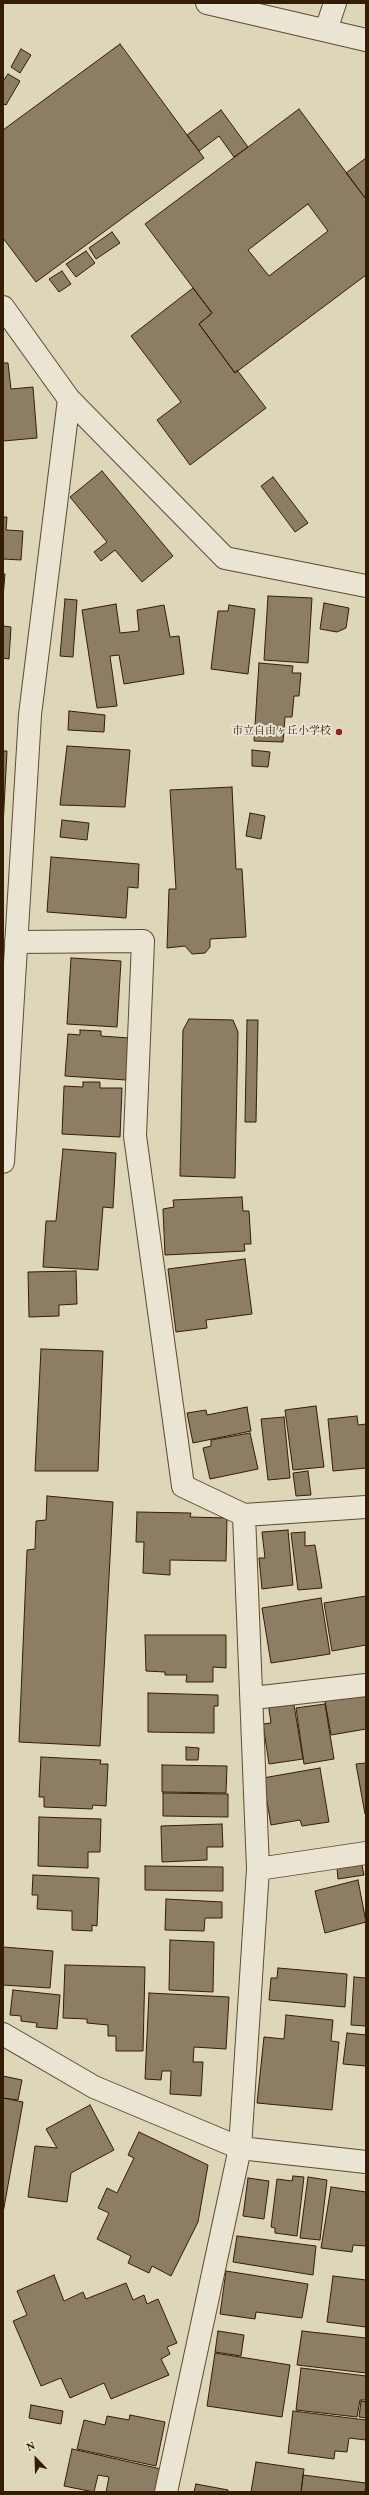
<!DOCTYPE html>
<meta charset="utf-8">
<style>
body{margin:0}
#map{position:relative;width:369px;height:2495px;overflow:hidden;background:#ded6b9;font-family:Vollkorn,serif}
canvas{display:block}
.frame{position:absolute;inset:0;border:4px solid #351c07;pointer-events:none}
.north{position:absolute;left:16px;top:2439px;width:40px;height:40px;-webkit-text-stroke:3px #eae4d2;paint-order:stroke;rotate:337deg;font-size:11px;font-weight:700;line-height:16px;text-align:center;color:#351c07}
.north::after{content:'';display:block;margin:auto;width:14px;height:18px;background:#351c07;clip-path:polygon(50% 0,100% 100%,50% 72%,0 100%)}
</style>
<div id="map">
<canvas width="369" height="2495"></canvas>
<div class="frame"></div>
<div class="north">N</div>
</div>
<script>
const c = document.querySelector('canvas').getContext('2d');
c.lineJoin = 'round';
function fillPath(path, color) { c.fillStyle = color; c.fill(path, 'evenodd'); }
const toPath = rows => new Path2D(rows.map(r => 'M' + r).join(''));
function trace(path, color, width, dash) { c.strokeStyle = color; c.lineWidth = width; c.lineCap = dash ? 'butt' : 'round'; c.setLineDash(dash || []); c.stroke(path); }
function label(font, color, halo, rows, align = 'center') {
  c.font = font + ' Vollkorn,"Noto Serif JP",serif'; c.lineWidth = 4; c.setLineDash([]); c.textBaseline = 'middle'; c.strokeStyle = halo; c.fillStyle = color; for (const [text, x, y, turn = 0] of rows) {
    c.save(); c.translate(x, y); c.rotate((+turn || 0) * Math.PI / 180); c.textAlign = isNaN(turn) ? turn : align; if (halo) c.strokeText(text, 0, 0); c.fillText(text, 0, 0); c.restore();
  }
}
const building = toPath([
 [120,44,204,158,36,282,3,238,3,130,120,44],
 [21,49,31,55,20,73,11,67,21,49],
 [8,74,20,81,6,105,3,104,3,81,8,74],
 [299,109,366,199,366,275,235,373,199,324,212,313,145,224,299,109],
 [308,204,328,231,269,276,248,250,308,204],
 [221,110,248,147,234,157,219,136,199,151,187,135,221,110],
 [366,158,366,199,346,173,366,158],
 [112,232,120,243,96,259,89,248,112,232],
 [86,251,95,263,76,277,66,264,86,251],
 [62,271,71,284,59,292,49,279,62,271],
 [193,288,212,313,199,324,235,373,237,370,266,408,190,465,157,420,181,402,131,336,193,288],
 [3,363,8,363,11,389,33,387,37,438,3,441,3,363],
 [102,471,173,556,142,582,115,550,101,561,94,552,107,542,70,497,102,471],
 [273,477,308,523,295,532,261,486,273,477],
 [3,517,7,517,6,530,23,531,21,560,3,559,3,517],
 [3,574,5,574,3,597,3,574],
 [268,596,312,598,308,663,264,660,268,596],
 [65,599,77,600,73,657,60,656,65,599],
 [324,603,349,608,346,628,337,632,320,629,324,603],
 [116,604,120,633,139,631,137,610,164,605,170,637,179,636,184,674,124,684,119,655,110,656,117,706,97,708,82,610,116,604],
 [229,605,255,609,248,674,211,669,218,611,228,611,229,605],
 [3,626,11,627,9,659,3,658,3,626],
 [259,663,293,666,292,673,301,673,299,696,294,696,292,717,285,717,283,742,254,741,259,663],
 [69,711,105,715,104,732,68,730,69,711],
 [67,746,130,750,125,807,60,805,67,746],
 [252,750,270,752,268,767,252,766,252,750],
 [3,751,7,751,3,826,3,751],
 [232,787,236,869,242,869,246,937,210,939,210,947,205,953,192,954,185,946,167,948,169,889,176,889,170,790,232,787],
 [250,813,265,816,261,839,246,836,250,813],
 [62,820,89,823,87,840,60,837,62,820],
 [51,857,139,864,138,888,128,887,126,918,47,912,51,857],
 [71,958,121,961,117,1027,67,1024,71,958],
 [189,1019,233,1020,238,1032,235,1178,180,1176,183,1030,189,1019],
 [247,1020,258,1020,256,1122,245,1122,247,1020],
 [80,1030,101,1031,101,1036,129,1038,126,1080,65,1076,68,1034,80,1035,80,1030],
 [83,1082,100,1082,100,1088,122,1088,120,1137,62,1134,64,1086,83,1087,83,1082],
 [63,1149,116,1153,113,1208,103,1207,98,1270,43,1267,46,1221,56,1221,63,1149],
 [242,1197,243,1211,249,1211,251,1244,244,1244,245,1251,165,1255,163,1209,174,1207,173,1200,242,1197],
 [245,1259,252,1314,206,1320,207,1328,176,1332,168,1269,245,1259],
 [76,1271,77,1304,59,1305,59,1316,29,1317,28,1272,76,1271],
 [41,1349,103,1351,98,1471,35,1471,41,1349],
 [316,1406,324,1467,293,1470,285,1410,316,1406],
 [247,1407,251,1431,193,1443,187,1413,206,1410,207,1415,247,1407],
 [357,1416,358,1425,366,1424,366,1468,333,1471,328,1419,357,1416],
 [284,1417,290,1478,268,1480,261,1419,284,1417],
 [250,1433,258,1469,210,1479,203,1448,211,1446,211,1440,250,1433],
 [308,1471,311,1495,296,1496,293,1473,308,1471],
 [47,1496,113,1502,100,1746,19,1742,27,1550,35,1549,36,1521,46,1520,47,1496],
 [137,1512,191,1513,190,1517,227,1518,226,1561,170,1560,170,1575,143,1573,144,1542,136,1542,137,1512],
 [288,1530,293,1585,262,1589,259,1558,265,1558,262,1532,288,1530],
 [305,1532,305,1546,315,1545,322,1588,298,1590,291,1533,305,1532],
 [366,1596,366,1645,332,1651,324,1603,366,1596],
 [321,1598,330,1654,271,1663,262,1608,321,1598],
 [145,1635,226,1635,226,1668,213,1667,213,1682,186,1682,187,1675,165,1675,165,1672,146,1671,145,1635],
 [366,1689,366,1729,331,1735,324,1696,366,1689],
 [148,1693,218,1695,218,1706,214,1706,214,1733,148,1732,148,1693],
 [293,1699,303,1759,269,1764,263,1724,271,1723,268,1702,293,1699],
 [325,1704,334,1759,304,1764,296,1708,325,1704],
 [186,1747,199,1748,198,1760,186,1760,186,1747],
 [41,1757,101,1760,100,1764,108,1764,106,1806,93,1805,92,1809,44,1807,44,1797,39,1797,41,1757],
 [366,1763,366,1814,365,1814,356,1764,366,1763],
 [162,1765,227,1766,226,1793,162,1792,162,1765],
 [320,1768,329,1822,302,1826,300,1820,271,1825,263,1778,320,1768],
 [163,1793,228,1794,228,1817,163,1816,163,1793],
 [39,1817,101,1819,100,1852,88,1852,88,1868,38,1866,39,1817],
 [222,1824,223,1847,207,1847,207,1860,162,1862,161,1826,222,1824],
 [362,1865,364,1875,338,1879,337,1868,362,1865],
 [145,1866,223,1867,223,1891,145,1890,145,1866],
 [33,1875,99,1878,97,1926,92,1925,92,1931,72,1930,72,1911,37,1909,38,1895,32,1895,33,1875],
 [358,1880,366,1922,325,1933,315,1891,358,1880],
 [166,1899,222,1902,222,1918,205,1918,204,1931,165,1930,166,1899],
 [170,1940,214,1942,213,1992,169,1990,170,1940],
 [3,1947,53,1951,50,1988,3,1985,3,1947],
 [65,1965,145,1967,143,2051,116,2051,116,2036,108,2036,108,2025,87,2023,87,2019,63,2018,65,1965],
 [278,1968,347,1974,345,2007,269,2000,271,1978,277,1978,278,1968],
 [354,1977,366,1978,366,2026,351,2025,354,1977],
 [13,1990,60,1995,57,2029,36,2027,37,2023,21,2021,21,2016,10,2015,13,1990],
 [149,1993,229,1997,226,2049,194,2047,193,2062,203,2062,201,2096,170,2094,171,2071,162,2071,161,2080,145,2079,149,1993],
 [286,2015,333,2020,331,2041,339,2042,332,2110,257,2103,264,2037,284,2039,286,2015],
 [347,2033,366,2035,366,2066,343,2064,347,2033],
 [3,2076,22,2080,18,2100,3,2098,3,2076],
 [3,2098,23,2102,3,2213,3,2098],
 [90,2105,114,2150,71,2173,67,2202,28,2197,35,2146,57,2148,46,2129,90,2105],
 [139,2132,208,2165,198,2222,171,2276,152,2266,149,2273,128,2263,131,2256,97,2239,109,2213,98,2208,107,2188,117,2193,134,2158,128,2155,139,2132],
 [293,2176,304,2177,297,2236,275,2233,275,2228,271,2227,277,2179,292,2181,293,2176],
 [308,2177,327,2180,320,2240,300,2238,308,2177],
 [248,2178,269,2181,264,2219,243,2216,248,2178],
 [331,2187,366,2192,366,2246,353,2245,352,2252,321,2248,331,2187],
 [237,2236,316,2246,313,2275,233,2262,237,2236],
 [226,2271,308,2284,302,2318,256,2312,255,2319,220,2314,226,2271],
 [54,2275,64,2301,83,2292,86,2299,126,2283,133,2300,144,2295,147,2304,158,2299,177,2343,167,2347,170,2354,161,2359,169,2375,111,2399,104,2383,70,2398,61,2378,41,2386,13,2321,27,2315,17,2291,54,2275],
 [333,2276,366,2280,366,2327,327,2322,333,2276],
 [218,2331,244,2335,241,2356,215,2352,218,2331],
 [302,2331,366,2338,366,2373,297,2365,302,2331],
 [215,2353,290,2365,282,2417,207,2406,215,2353],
 [301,2368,366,2376,366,2400,360,2400,357,2417,296,2410,301,2368],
 [361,2401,366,2402,366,2418,359,2417,361,2401],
 [31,2405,63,2411,61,2424,29,2418,31,2405],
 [293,2411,366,2420,366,2440,349,2438,347,2452,335,2451,334,2459,288,2453,293,2411],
 [130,2415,165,2422,156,2466,77,2449,84,2420,105,2425,107,2416,129,2420,130,2415],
 [72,2449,161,2469,156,2492,106,2492,109,2477,98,2475,94,2492,64,2486,72,2449],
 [256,2462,304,2469,301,2492,251,2492,256,2462],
 [303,2475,366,2483,365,2492,301,2492,303,2475],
 [196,2484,228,2490,228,2492,194,2492,196,2484]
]);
fillPath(building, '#8d7d64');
trace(building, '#351c07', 1);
const minor = toPath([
 [207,3,366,40],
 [326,30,335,3],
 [3,307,69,399,225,558,366,586],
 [16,942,143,941,135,1136,183,1486,244,1515,366,1507],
 [3,1162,30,715,69,399],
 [244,1515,258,1869,240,2148,366,2162],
 [253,1698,366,1685],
 [258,1869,366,1853],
 [3,2034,94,2087,240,2148,166,2492]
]);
trace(minor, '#5f4a34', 24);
trace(minor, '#eae4d2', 22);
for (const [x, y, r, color] of [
 [339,732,4,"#8f2418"]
]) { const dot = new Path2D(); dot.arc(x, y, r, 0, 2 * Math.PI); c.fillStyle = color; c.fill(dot); trace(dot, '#eae4d2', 1.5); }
label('11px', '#351c07', '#eae4d2', [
 ["市立自由ヶ丘小学校",331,732]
], 'right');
</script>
